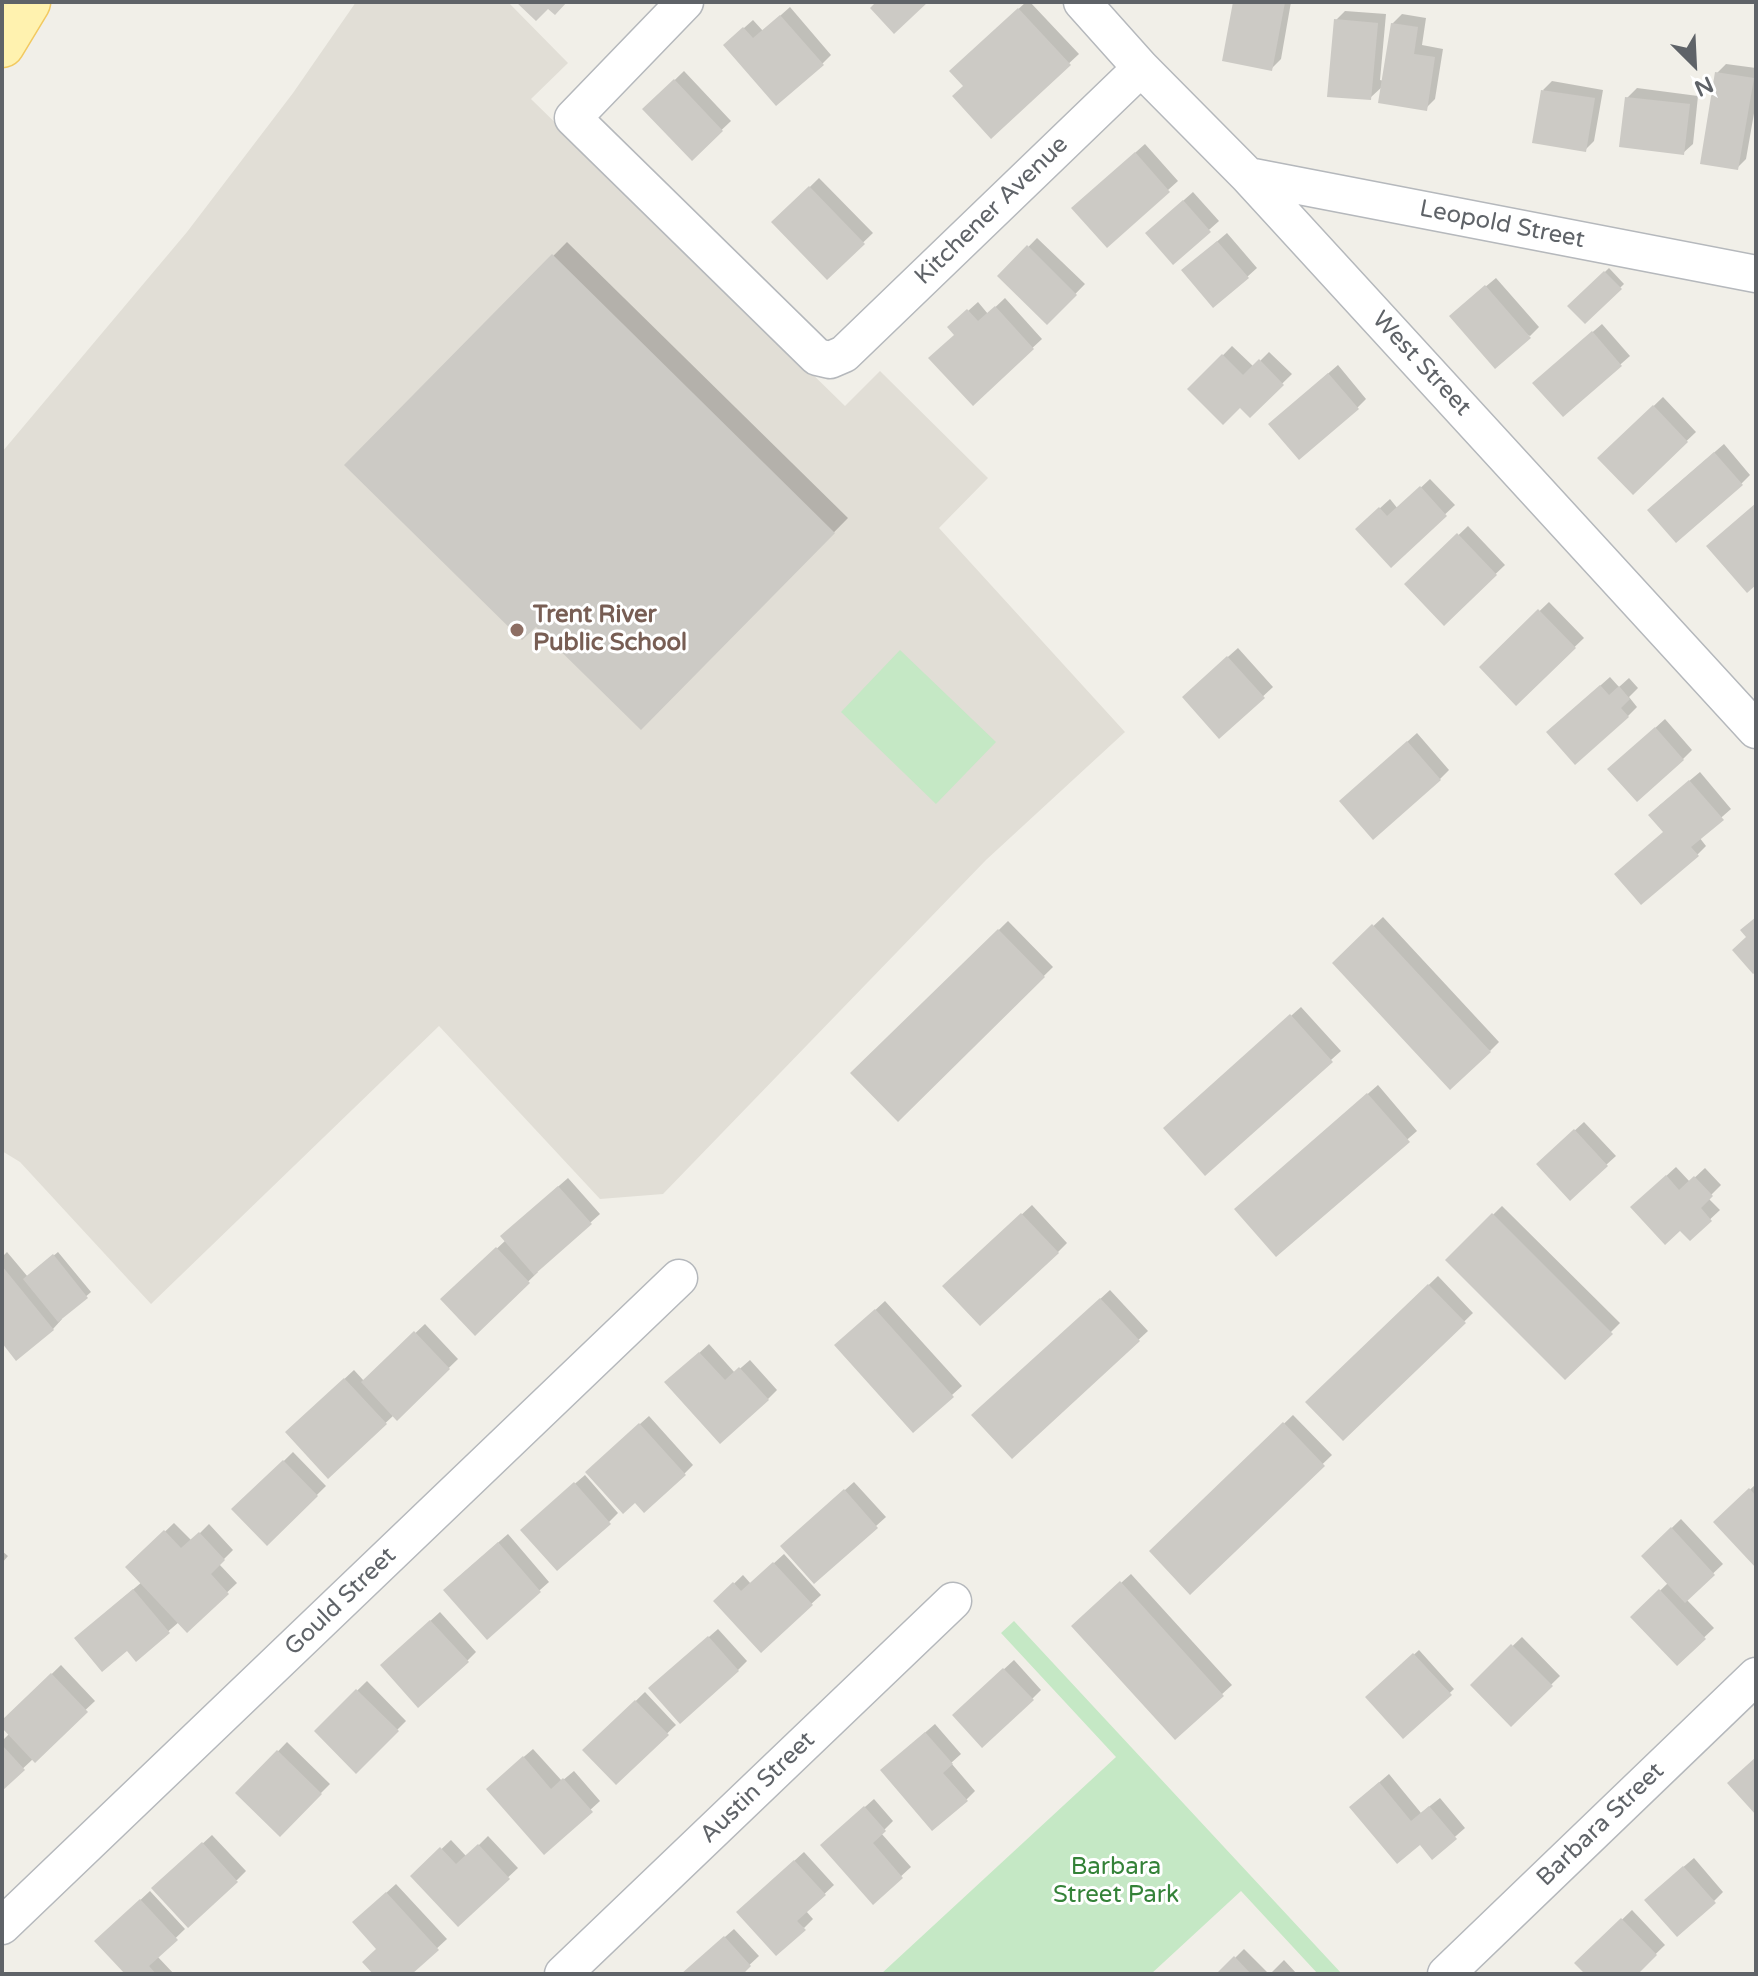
<!DOCTYPE html>
<style>
body{margin:0}
#map{position:relative;width:1758px;height:1976px;overflow:hidden;background:#f1efe8;font-family:"Varela Round",sans-serif}
canvas{display:block}
.frame{position:absolute;inset:0;border:4px solid #5f6368;pointer-events:none}
.north{position:absolute;left:1654px;top:24px;width:80px;height:80px;-webkit-text-stroke:6px #fff;paint-order:stroke;rotate:156deg;font-size:22px;font-weight:700;line-height:32px;text-align:center;color:#5f6368}
.north::after{content:'';display:block;margin:auto;width:28px;height:36px;background:#5f6368;clip-path:polygon(50% 0,100% 100%,50% 72%,0 100%)}
</style>
<div id="map">
<canvas width="1758" height="1976"></canvas>
<div class="frame"></div>
<div class="north">N</div>
</div>
<script>
const c = document.querySelector('canvas').getContext('2d');
c.lineJoin = 'round';
function fillPath(path, color) { c.fillStyle = color; c.fill(path, 'evenodd'); }
const toPath = rows => new Path2D(rows.map(r => 'M' + r).join(''));
function trace(path, color, width, dash) { c.strokeStyle = color; c.lineWidth = width; c.lineCap = dash ? 'butt' : 'round'; c.setLineDash(dash || []); c.stroke(path); }
function label(font, color, halo, rows, align = 'center') {
  c.font = font + ' "Varela Round",sans-serif'; c.lineWidth = 6; c.setLineDash([]); c.textBaseline = 'middle'; c.strokeStyle = halo; c.fillStyle = color; for (const [text, x, y, turn = 0] of rows) {
    c.save(); c.translate(x, y); c.rotate((+turn || 0) * Math.PI / 180); c.textAlign = isNaN(turn) ? turn : align; if (halo) c.strokeText(text, 0, 0); c.fillText(text, 0, 0); c.restore();
  }
}
fillPath(toPath([
 [356,2,508,2,568,63,531,99,845,406,880,371,988,478,939,528,1125,732,986,860,663,1194,600,1199,439,1026,151,1304,20,1162,2,1151,2,452,187,232,293,93]
]), '#e1ded6');
fillPath(toPath([
 [900,650,996,742,936,804,841,712],
 [1014,1621,1342,1974,1318,1974,1241,1891,1151,1974,881,1974,1116,1757,1001,1633]
]), '#c5e8c5');
fillPath(toPath([
 [1026,2,1030,2,1079,54,991,136,965,85,961,62],
 [1235,2,1291,2,1281,59,1272,68],
 [790,7,831,55,822,64,735,36,753,20,763,31],
 [1345,11,1386,14,1380,80,1384,81,1392,24,1402,14,1426,18,1422,45,1443,49,1435,99,1426,108,1383,86,1370,98,1336,20],
 [1726,64,1756,68,1756,102,1746,159,1737,168,1717,73],
 [684,71,731,121,692,158,645,109],
 [1552,81,1603,90,1594,141,1585,150,1543,90],
 [1637,88,1698,96,1693,144,1683,153,1627,98],
 [1145,144,1178,181,1107,245,1083,199],
 [819,178,873,233,827,277,774,222],
 [1193,192,1219,221,1173,262,1157,224],
 [1227,233,1257,268,1247,277,1193,262],
 [1037,238,1085,284,1047,323,1000,276],
 [567,242,848,518,641,728,536,624,347,465],
 [1609,268,1624,284,1585,322,1570,306],
 [1496,278,1539,327,1530,336,1461,307],
 [1005,298,1042,339,973,403,956,334,959,319,978,302,988,314],
 [1602,324,1630,356,1563,415,1544,374],
 [1232,346,1254,367,1269,352,1292,374,1250,415,1240,405,1190,389],
 [1338,365,1366,399,1357,408,1280,415],
 [1663,397,1696,432,1633,492,1600,458],
 [1724,444,1750,475,1741,484,1658,501],
 [1430,479,1455,505,1391,565,1367,520,1390,499,1398,509],
 [1468,526,1505,565,1444,623,1407,584],
 [1549,602,1584,638,1516,703,1481,667],
 [1238,648,1273,687,1220,736,1193,688],
 [1610,677,1619,687,1629,678,1638,688,1629,697,1637,707,1628,716,1558,723],
 [1665,719,1692,750,1683,759,1619,761],
 [1417,733,1449,770,1440,779,1351,792],
 [1700,772,1731,809,1699,837,1706,846,1697,855,1665,832,1659,806],
 [1383,917,1499,1042,1490,1051,1334,963],
 [1008,921,1053,967,898,1119,853,1073],
 [1301,1007,1341,1051,1205,1173,1175,1119],
 [1378,1085,1417,1131,1276,1254,1246,1200],
 [1584,1122,1616,1156,1606,1165,1548,1155],
 [1676,1167,1690,1182,1705,1168,1721,1185,1708,1198,1720,1210,1690,1238,1642,1198],
 [568,1178,600,1214,536,1271,538,1272,475,1333,443,1299,506,1240,512,1227],
 [1032,1205,1067,1243,1058,1252,954,1277],
 [1502,1206,1620,1323,1565,1378,1447,1260],
 [7,1252,28,1277,58,1252,91,1292,61,1318,62,1319,53,1329,17,1358,2,1340,2,1257],
 [1438,1276,1473,1313,1343,1439,1308,1402],
 [1110,1290,1148,1331,1012,1457,983,1406],
 [885,1301,962,1386,913,1430,846,1337],
 [425,1324,458,1359,397,1418,394,1415,329,1476,297,1423,354,1370,364,1381],
 [709,1344,735,1373,750,1360,777,1390,768,1399,676,1374],
 [1293,1415,1332,1455,1190,1592,1152,1551],
 [649,1416,693,1465,684,1474,596,1463],
 [293,1452,326,1486,267,1544,234,1510],
 [585,1475,618,1513,609,1522,532,1521],
 [854,1482,886,1517,815,1581,792,1537],
 [1756,1484,1756,1564,1716,1522],
 [1681,1519,1723,1564,1686,1599,1714,1628,1677,1663,1633,1617,1669,1582,1643,1556],
 [174,1523,192,1541,209,1524,233,1550,219,1564,237,1583,187,1630,179,1622,136,1659,127,1648,86,1629,142,1582,128,1567],
 [508,1534,549,1582,487,1637,454,1581],
 [2,1551,8,1556,2,1563],
 [784,1554,821,1595,761,1650,716,1601,743,1575,751,1584],
 [1131,1574,1232,1685,1175,1737,1083,1617],
 [440,1612,476,1652,467,1661,392,1656],
 [718,1629,747,1661,738,1670,660,1680],
 [1522,1637,1560,1676,1511,1724,1472,1685],
 [1419,1650,1454,1689,1404,1736,1368,1697],
 [1014,1660,1041,1690,1032,1699,964,1706],
 [61,1665,95,1701,2,1788,2,1741,9,1734,2,1722],
 [367,1681,406,1721,356,1771,316,1731],
 [645,1692,676,1725,616,1782,585,1750],
 [935,1724,961,1754,951,1763,975,1791,966,1800,892,1761],
 [287,1742,330,1784,280,1834,238,1793],
 [533,1749,562,1781,574,1771,600,1801,544,1852,497,1780],
 [1389,1774,1421,1813,1440,1798,1465,1828,1432,1857,1420,1842,1361,1798],
 [874,1799,893,1821,881,1833,911,1867,873,1902,832,1836],
 [212,1835,246,1871,237,1880,163,1880],
 [488,1836,518,1868,458,1924,413,1876,451,1840,467,1857],
 [804,1852,834,1885,806,1911,813,1919,804,1928,748,1903],
 [1694,1858,1723,1892,1714,1901,1655,1891],
 [396,1884,447,1939,409,1974,376,1974,379,1949,364,1913],
 [150,1891,185,1929,157,1956,174,1974,128,1974,106,1932],
 [1632,1910,1665,1945,1635,1974,1587,1974,1577,1963],
 [734,1929,759,1956,744,1970,747,1974,683,1974],
 [1244,1949,1269,1974,1219,1974],
 [1284,1960,1297,1974,1270,1974]
]), '#0003');
fillPath(toPath([
 [516,2,567,2,555,15,548,9,536,21],
 [876,2,928,2,894,34,870,8],
 [1233,2,1285,2,1272,71,1222,61],
 [1018,8,1071,65,991,139,952,96,963,86,949,71],
 [780,15,824,65,776,106,723,45,743,27,753,38],
 [1334,19,1378,23,1371,100,1327,97],
 [1391,23,1418,27,1414,54,1435,57,1427,111,1378,103],
 [1715,72,1754,78,1738,170,1700,164],
 [674,79,723,131,692,161,642,109],
 [1541,90,1595,98,1586,152,1532,143],
 [1625,97,1690,104,1684,155,1619,147],
 [1135,152,1170,192,1107,248,1071,208],
 [809,186,865,244,827,280,771,222],
 [1183,200,1211,232,1173,265,1145,233],
 [1217,241,1249,278,1213,308,1181,270],
 [1027,245,1077,295,1047,325,997,276],
 [552,254,835,533,641,730,536,627,522,640,344,465],
 [1604,271,1622,289,1585,324,1567,306],
 [1485,285,1531,338,1495,369,1449,316],
 [995,306,1034,349,973,406,928,358,954,335,947,327,967,309,978,321],
 [1592,331,1622,366,1563,417,1532,383],
 [1222,354,1243,375,1259,359,1284,385,1250,418,1240,408,1223,425,1187,389],
 [1328,373,1359,409,1299,460,1268,424],
 [1653,405,1688,442,1633,495,1597,458],
 [1714,452,1743,485,1676,543,1647,510],
 [1420,486,1447,516,1391,568,1355,529,1379,507,1387,516],
 [1756,503,1756,585,1747,593,1706,546],
 [1457,533,1497,575,1444,626,1404,584],
 [1538,609,1576,648,1516,706,1479,667],
 [1227,656,1265,698,1219,739,1182,697],
 [1600,685,1609,695,1619,686,1630,699,1621,708,1629,717,1575,765,1546,732],
 [1655,727,1684,760,1637,802,1607,769],
 [1407,741,1441,780,1373,840,1339,801],
 [1689,780,1724,820,1691,847,1699,856,1641,905,1614,874,1663,832,1648,815],
 [1756,917,1756,972,1753,974,1732,950,1746,937,1740,930],
 [1372,924,1491,1052,1450,1090,1332,963],
 [998,929,1045,977,898,1122,850,1073],
 [1290,1014,1333,1062,1205,1176,1163,1128],
 [1367,1093,1410,1142,1276,1257,1234,1209],
 [1574,1129,1608,1166,1570,1201,1536,1164],
 [1666,1175,1679,1190,1694,1176,1713,1196,1701,1208,1712,1221,1690,1241,1680,1231,1665,1245,1630,1207],
 [558,1186,592,1224,534,1275,500,1236],
 [1021,1213,1059,1253,980,1326,942,1286],
 [1492,1213,1613,1334,1565,1380,1445,1260],
 [496,1247,530,1283,475,1336,440,1299],
 [53,1254,88,1298,58,1322,23,1279],
 [2,1266,54,1330,16,1361,2,1343],
 [1428,1284,1466,1323,1343,1441,1305,1402],
 [1100,1298,1140,1341,1012,1459,971,1415],
 [875,1309,954,1397,913,1433,834,1345],
 [414,1331,450,1369,397,1421,361,1382],
 [699,1352,725,1380,739,1367,769,1400,720,1444,664,1382],
 [344,1378,387,1424,328,1479,285,1432],
 [1283,1422,1325,1466,1190,1595,1149,1551],
 [639,1423,686,1475,644,1513,635,1503,623,1514,585,1472],
 [283,1460,318,1496,267,1546,231,1509],
 [574,1482,611,1524,557,1571,520,1530],
 [1749,1488,1756,1496,1756,1568,1713,1522],
 [844,1489,878,1528,814,1584,780,1546],
 [1671,1527,1715,1575,1685,1603,1641,1556],
 [164,1530,181,1548,199,1532,225,1560,211,1574,229,1594,187,1633,125,1567],
 [498,1542,541,1592,487,1640,443,1590],
 [773,1562,813,1605,761,1653,713,1601,733,1582,741,1591],
 [1120,1581,1224,1696,1175,1740,1071,1626],
 [133,1589,170,1633,136,1662,127,1651,102,1672,74,1638],
 [1659,1589,1706,1639,1677,1666,1630,1617],
 [430,1620,469,1662,418,1708,380,1665],
 [708,1636,739,1671,680,1724,648,1688],
 [1511,1644,1553,1686,1511,1727,1470,1685],
 [1413,1653,1452,1695,1403,1739,1365,1697],
 [1003,1668,1034,1700,982,1748,952,1715],
 [51,1673,88,1712,35,1763,2,1728,2,1720],
 [356,1689,399,1731,356,1774,314,1731],
 [635,1700,669,1735,616,1785,582,1750],
 [925,1732,953,1764,943,1773,968,1801,932,1831,880,1770],
 [2,1745,25,1770,2,1791],
 [277,1750,322,1794,280,1837,235,1793],
 [523,1756,551,1789,563,1778,593,1812,544,1855,486,1789],
 [1756,1757,1756,1815,1727,1783],
 [1379,1782,1411,1821,1429,1806,1457,1839,1432,1860,1420,1845,1397,1864,1349,1807],
 [864,1806,886,1831,873,1843,903,1878,873,1905,820,1845],
 [202,1842,238,1882,188,1928,151,1888],
 [478,1844,510,1879,458,1927,410,1876,440,1847,456,1864],
 [794,1860,826,1895,797,1921,806,1930,776,1956,736,1912],
 [1683,1866,1716,1903,1677,1937,1644,1900],
 [386,1892,439,1950,412,1974,373,1974,362,1962,376,1949,352,1922],
 [140,1899,178,1940,149,1966,156,1974,125,1974,94,1941],
 [1621,1918,1657,1955,1638,1974,1585,1974,1574,1963],
 [724,1936,751,1966,743,1974,681,1974],
 [1234,1956,1251,1974,1216,1974]
]), '#cccac5');
const minor = toPath([
 [685,2,573,118,817,357,830,360,844,354,1141,68],
 [1082,2,1141,68,1248,176,1756,730],
 [1248,176,1756,274],
 [2,1926,679,1278],
 [563,1974,953,1601],
 [1446,1974,1756,1676]
]);
const major = toPath([
 [2,45,28,2]
]);
trace(minor, '#b5b8bc', 39);
trace(major, '#f2c960', 47);
trace(minor, '#fff', 36);
trace(major, '#fff2af', 44);
for (const [x, y, r, color] of [
 [517,630,8,"#8d6e63"]
]) { const dot = new Path2D(); dot.arc(x, y, r, 0, 2 * Math.PI); c.fillStyle = color; c.fill(dot); trace(dot, '#fff', 3); }
label('24px', '#5f6368', '#fff', [
 ["Kitchener Avenue",992,211,-44],
 ["Leopold Street",1502,225,11],
 ["West Street",1421,364,47],
 ["Gould Street",341,1602,-44],
 ["Austin Street",758,1788,-44],
 ["Barbara Street",1601,1825,-44]
]);
label('bold 24px', '#785e54', '#fff', [
 ["Trent River",533,616],
 ["Public School",533,644]
], 'left');
label('24px', '#348238', '#fff', [
 ["Barbara",1116,1868],
 ["Street Park",1116,1896]
]);
</script>
